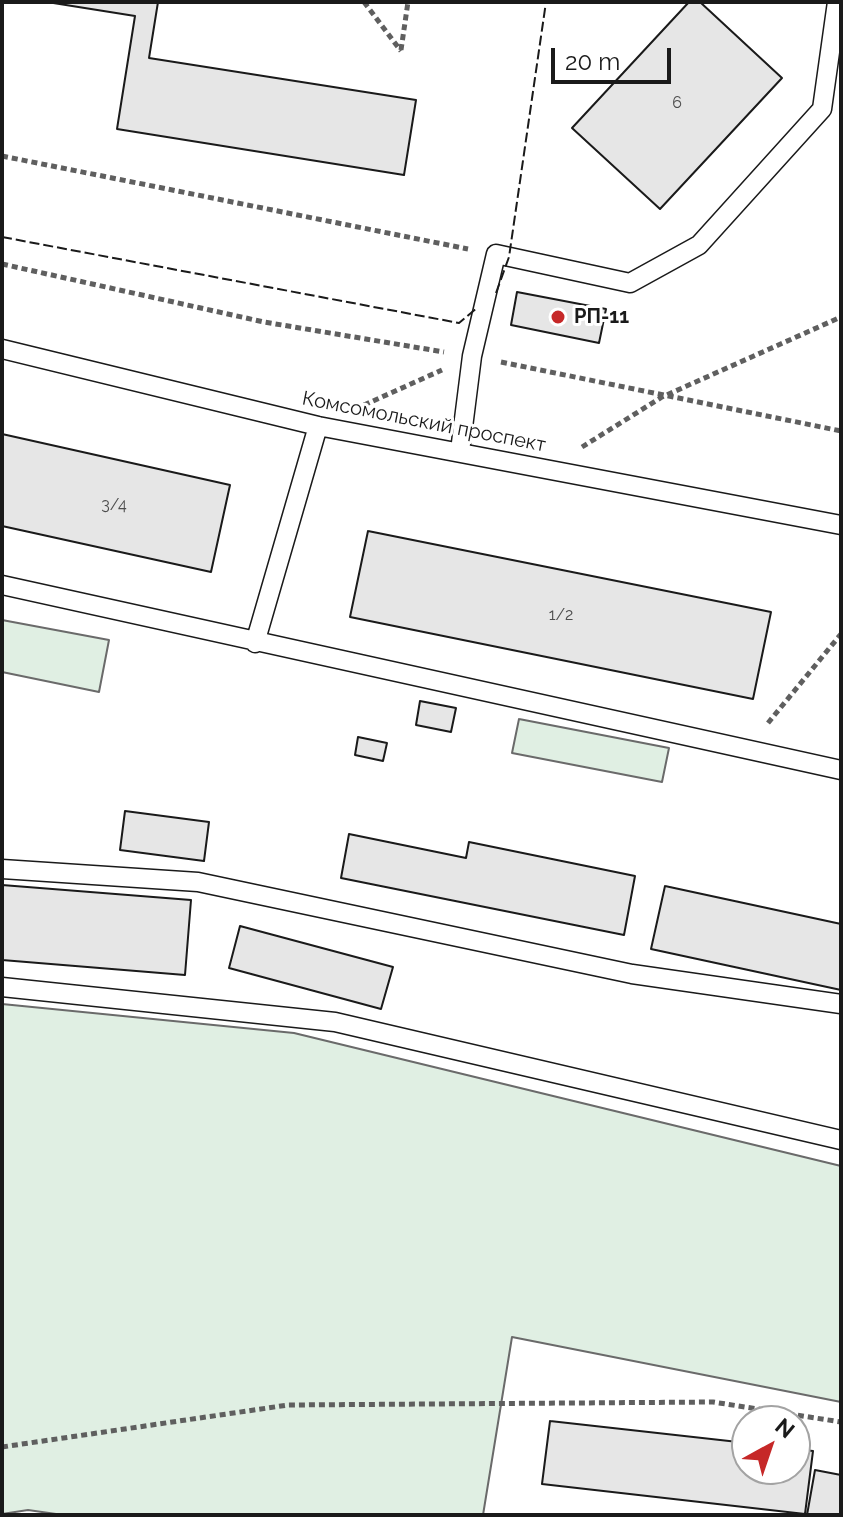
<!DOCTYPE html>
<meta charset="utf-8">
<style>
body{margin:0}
#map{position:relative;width:843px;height:1517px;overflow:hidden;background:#fff;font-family:Raleway,sans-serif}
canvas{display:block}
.frame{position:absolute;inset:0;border:4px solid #1a1a1a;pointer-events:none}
.north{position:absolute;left:731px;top:1405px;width:80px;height:80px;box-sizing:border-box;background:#fff;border:2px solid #a3a3a3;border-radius:50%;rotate:40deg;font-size:22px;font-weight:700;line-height:32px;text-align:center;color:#1a1a1a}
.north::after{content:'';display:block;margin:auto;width:28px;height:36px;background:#c62828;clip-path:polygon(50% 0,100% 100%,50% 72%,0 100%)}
.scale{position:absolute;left:551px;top:48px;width:120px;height:36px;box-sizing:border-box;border:4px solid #1a1a1a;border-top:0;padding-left:10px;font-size:24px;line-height:28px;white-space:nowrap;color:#1a1a1a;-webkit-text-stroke:6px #fff;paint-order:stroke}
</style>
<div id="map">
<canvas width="843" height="1517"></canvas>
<div class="frame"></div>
<div class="north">N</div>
<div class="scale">20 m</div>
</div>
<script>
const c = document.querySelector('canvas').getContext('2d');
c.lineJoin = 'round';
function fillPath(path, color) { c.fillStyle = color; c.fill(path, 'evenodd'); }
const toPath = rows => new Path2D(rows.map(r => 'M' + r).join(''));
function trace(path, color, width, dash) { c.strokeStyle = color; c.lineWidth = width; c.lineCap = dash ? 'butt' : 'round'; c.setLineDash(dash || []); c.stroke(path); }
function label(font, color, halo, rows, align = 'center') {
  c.font = font + ' Raleway,sans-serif'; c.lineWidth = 6; c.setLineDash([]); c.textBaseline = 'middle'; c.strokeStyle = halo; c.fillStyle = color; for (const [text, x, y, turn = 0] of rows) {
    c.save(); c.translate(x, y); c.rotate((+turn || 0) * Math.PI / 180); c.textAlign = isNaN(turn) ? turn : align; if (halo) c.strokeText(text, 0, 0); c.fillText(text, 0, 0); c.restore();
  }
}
const green = toPath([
 [2,620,109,640,99,692,2,672,2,620],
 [519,719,669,748,662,782,512,753,519,719],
 [2,1004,294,1033,841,1166,841,1402,512,1337,483,1515,63,1515,28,1510,2,1514,2,1004]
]);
fillPath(green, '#e0efe3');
trace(green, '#6a6a6a', 2);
const building = toPath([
 [47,2,158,2,149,58,416,100,404,175,117,129,135,16,47,2],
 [689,2,700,2,782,78,660,209,572,128,689,2],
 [517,292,606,309,599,343,511,325,517,292],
 [2,434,230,485,211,572,2,526,2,434],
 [368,531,771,612,753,699,350,617,368,531],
 [420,701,456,708,451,732,416,725,420,701],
 [358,737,387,743,383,761,355,755,358,737],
 [125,811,209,822,204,861,120,850,125,811],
 [349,834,466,858,469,842,635,876,624,935,341,878,349,834],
 [2,885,191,900,185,975,2,960,2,885],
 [665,886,841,924,841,990,651,949,665,886],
 [240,926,393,967,381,1009,229,968,240,926],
 [550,1421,747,1443,747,1469,795,1469,795,1449,813,1451,805,1514,542,1484,550,1421],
 [815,1470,841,1475,841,1515,807,1515,815,1470]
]);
fillPath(building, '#e6e6e6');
trace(building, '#1a1a1a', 2);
const lane = toPath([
 [2,349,318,426,841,525],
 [460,451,472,356,496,254,630,283,699,245,822,109,837,2],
 [2,585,841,770],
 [255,643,318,426],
 [2,869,198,882,632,974,841,1004],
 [2,987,335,1022,841,1140]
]);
trace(lane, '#1a1a1a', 21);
trace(toPath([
 [364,2,401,51],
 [401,50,408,2],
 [2,156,468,249],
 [2,264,264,322,444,352],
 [501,362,841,431],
 [364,405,442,370],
 [582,447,662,397,841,317],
 [768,723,841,634],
 [2,1447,288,1405,713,1402,841,1422]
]), '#5f5f5f', 5, [6, 4]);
trace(lane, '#fff', 18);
trace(toPath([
 [2,237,459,323,477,308],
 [496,293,509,257,546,2]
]), '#1a1a1a', 2, [10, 4]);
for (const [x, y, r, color] of [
 [558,317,8,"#c62828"]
]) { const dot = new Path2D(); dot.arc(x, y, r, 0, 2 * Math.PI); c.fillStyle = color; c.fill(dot); trace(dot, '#fff', 3); }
label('16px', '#4d4d4d', null, [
 ["6",677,103],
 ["3/4",114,505],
 ["1/2",561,615]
]);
label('bold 20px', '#1a1a1a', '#fff', [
 ["РП-11",574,317]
], 'left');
label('20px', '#1a1a1a', '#fff', [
 ["Комсомольский проспект",424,422,11]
]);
</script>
